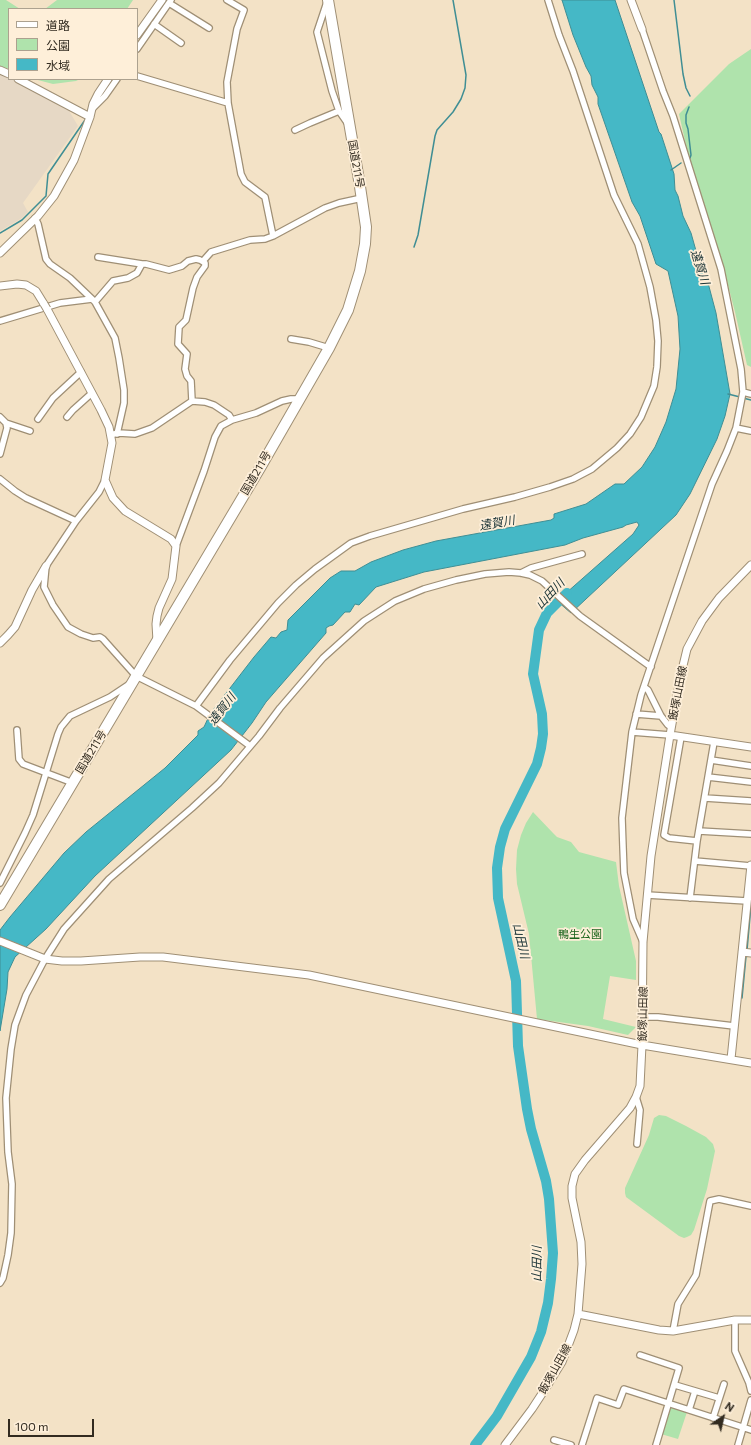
<!DOCTYPE html>
<meta charset="utf-8">
<style>
body{margin:0}
#map{position:relative;width:751px;height:1445px;overflow:hidden;background:#f3e2c6;font-family:Commissioner,"Noto Sans JP",sans-serif}
canvas{display:block}
.legend{position:absolute;left:8px;top:8px;width:130px;height:72px;box-sizing:border-box;background:#feefd9;border:1px solid #aca18f;margin:0;padding:5px 7px;list-style:none;font-size:12px;color:#322b20}
.legend li{display:flex;align-items:center;gap:8px;height:20px}
.legend b{width:20px;border:1px solid #aca18f}
.north{position:absolute;left:703px;top:1397px;width:40px;height:40px;-webkit-text-stroke:3px #feefd9;paint-order:stroke;rotate:34deg;font-size:11px;font-weight:700;line-height:16px;text-align:center;color:#322b20}
.north::after{content:'';display:block;margin:auto;width:14px;height:18px;background:#322b20;clip-path:polygon(50% 0,100% 100%,50% 72%,0 100%)}
.scale{position:absolute;left:8px;top:1419px;width:86px;height:18px;box-sizing:border-box;border:2px solid #322b20;border-top:0;padding-left:5px;font-size:12px;line-height:14px;white-space:nowrap;color:#322b20;-webkit-text-stroke:3px #feefd9;paint-order:stroke}
</style>
<div id="map">
<canvas width="751" height="1445"></canvas>
<ul class="legend">
<li><b style="height:5px;background:#fff"></b>道路</li>
<li><b style="height:11px;background:#afe3ac"></b>公園</li>
<li><b style="height:11px;background:#45b8c6"></b>水域</li>
</ul>
<div class="north">N</div>
<div class="scale">100 m</div>
</div>
<script>
const c = document.querySelector('canvas').getContext('2d');
c.lineJoin = 'round';
function fillPath(path, color) { c.fillStyle = color; c.fill(path, 'evenodd'); }
const toPath = rows => new Path2D(rows.map(r => 'M' + r).join(''));
function trace(path, color, width, dash) { c.strokeStyle = color; c.lineWidth = width; c.lineCap = dash ? 'butt' : 'round'; c.setLineDash(dash || []); c.stroke(path); }
function label(font, color, halo, rows, align = 'center') {
  c.font = font + ' Commissioner,"Noto Sans JP",sans-serif'; c.lineWidth = 3.5; c.setLineDash([]); c.textBaseline = 'middle'; c.strokeStyle = halo; c.fillStyle = color; for (const [text, x, y, turn = 0] of rows) {
    c.save(); c.translate(x, y); c.rotate((+turn || 0) * Math.PI / 180); c.textAlign = isNaN(turn) ? turn : align; if (halo) c.strokeText(text, 0, 0); c.fillText(text, 0, 0); c.restore();
  }
}
fillPath(toPath([
 [0,72,9,77,9,79,12,79,68,109,78,126,23,203,28,212,22,218,0,231]
]), '#e6d8c5');
fillPath(toPath([
 [0,0,6,0,20,9,9,9,9,69,0,66],
 [57,0,133,0,127,9,45,9],
 [751,49,751,367,747,365,735,312,721,258,688,154,679,114,729,64],
 [34,79,80,79,76,81,53,84],
 [533,812,553,833,557,837,571,842,579,852,616,862,619,886,636,961,636,980,610,976,603,1019,636,1027,628,1035,588,1026,537,1019,529,934,517,884,516,869,517,850,521,835,526,823],
 [659,1115,666,1116,686,1126,706,1137,713,1144,715,1151,707,1189,694,1230,691,1235,687,1237,684,1238,679,1236,626,1197,625,1193,625,1188,649,1135,654,1118],
 [670,1406,687,1412,678,1439,661,1434]
]), '#afe3ac');
const water = toPath([
 [562,0,615,0,659,132,661,134,674,174,675,190,678,196,683,216,691,233,700,265,707,279,716,313,730,394,725,416,717,439,690,494,676,515,571,613,557,601,633,534,639,525,637,522,626,525,623,527,583,538,565,545,424,572,376,587,359,605,355,604,350,612,345,612,333,625,329,626,326,628,326,633,266,702,252,723,231,750,95,876,46,929,15,957,8,972,7,989,0,1031,0,930,10,917,64,853,86,832,165,768,198,735,198,731,204,727,210,714,254,657,271,637,276,638,281,632,287,630,288,620,330,578,341,571,355,571,371,562,403,550,436,541,551,520,554,518,554,514,586,504,615,484,624,484,642,467,655,447,666,422,676,389,680,349,678,316,668,271,656,264,640,216,632,202,598,104,598,97,592,85,591,76,586,67,573,35,562,0]
]);
fillPath(water, '#45b8c6');
trace(water, '#3f8e94', 1);
trace(toPath([
 [674,0,683,74,686,88,690,96],
 [105,91,113,79],
 [689,107,686,115,686,123,688,129,691,155,690,158],
 [671,170,681,163],
 [0,233,22,220,46,196,48,174,85,120],
 [414,247,418,235,435,136,437,130,453,112,461,99,465,88,466,75,453,0],
 [728,394,740,397],
 [743,398,751,400],
 [747,950,751,905],
 [742,998,746,956]
]), '#3f8e94', 1.5);
trace(toPath([
 [475,1445,497,1416,531,1357,541,1332,548,1303,551,1279,553,1253,549,1199,546,1181,531,1129,527,1109,518,1046,516,981,498,898,497,868,500,847,505,829,537,764,541,748,543,734,542,714,533,674,539,630,547,613,567,593]
]), '#45b8c6', 10);
const street = toPath([
 [227,0,244,10,237,29,227,82,228,103,241,174,245,182,265,197,273,236],
 [327,2,317,32,332,91,339,111,348,124],
 [169,3,209,28],
 [154,24,181,43],
 [642,29,663,91,673,116,721,269,741,369,743,392,736,428,727,451,712,484,641,695,632,732,622,818,623,847,624,873,633,919,643,942],
 [137,49,171,0],
 [137,76,228,103],
 [92,109,105,96,117,79],
 [295,130,310,123,339,111],
 [35,218,38,224,46,259,50,264,70,278,92,299],
 [98,257,142,264],
 [203,261,211,252,250,240,265,239,273,236,325,208,339,203,362,198],
 [95,302,115,338,119,358,124,390,124,403,117,434],
 [0,321,60,303,92,299,95,302,113,281,128,278,137,273,142,264,146,264,169,270,182,266,188,261,196,259,200,260,205,263,205,266,197,277,193,288,186,320,179,327,178,344,187,354,185,369,187,376,191,381,192,401],
 [291,339,309,342,329,348],
 [743,392,751,394],
 [0,417,6,423,7,428,0,454],
 [67,417,73,410,92,393],
 [38,419,53,398,81,372],
 [6,423,30,431],
 [736,428,751,431],
 [114,434,119,433,135,434,152,428,192,401,205,402,214,405,229,415,232,420],
 [0,479,15,491,26,498,76,521],
 [105,480,99,492,76,521,46,566,44,587,53,605,68,627,81,634,93,638,100,637,103,639,136,676,196,706,250,746],
 [176,546,204,471,215,437,221,426,232,420,256,413,282,401,291,399,299,399],
 [521,573,531,568,582,554],
 [644,687,648,690,661,716,668,725,671,727],
 [196,706,230,660,278,603,296,585,315,569,351,543,370,536,463,509,515,497,550,487,573,479,592,469,617,448,630,434,641,417,654,386,657,367,658,341,656,320,650,287,638,244,614,195,573,71,559,35,548,0],
 [636,714,661,716],
 [17,730,19,759,23,764,73,783],
 [632,732,670,735],
 [681,737,664,835,669,838,697,841],
 [711,760,751,766],
 [708,777,751,782],
 [705,798,751,801],
 [699,831,751,834],
 [695,861,751,866],
 [0,883,25,833,33,815,58,734,61,727,70,716,110,697,128,685],
 [647,895,747,901],
 [690,898,697,841,714,742],
 [643,1017,658,1017,734,1026],
 [636,1097,640,1110,637,1144],
 [0,1283,3,1278,8,1255,11,1233,12,1184,8,1152,6,1098,11,1049,15,1025,26,995,45,959,64,929,109,879,192,808,219,783,259,736,280,708,323,658,364,621,395,601,424,589,456,580,485,574,509,572,521,573,530,575,542,581,580,616,651,667],
 [735,1320,735,1351,749,1383,751,1391],
 [673,1331,678,1304,696,1275,710,1201,719,1199,751,1206],
 [640,1355,679,1368,656,1445],
 [675,1385,719,1398],
 [689,1410,695,1391],
 [713,1418,724,1384],
 [554,1440,571,1445],
 [582,1445,597,1398,618,1405,624,1389,751,1430],
 [738,1445,751,1400]
]);
const secondary = toPath([
 [631,0,642,29],
 [137,35,162,0],
 [0,70,9,74],
 [18,79,90,117],
 [0,253,38,216,54,196,74,160,90,117,93,104,98,94,108,79],
 [0,286,17,284,26,285,36,291,44,304],
 [47,309,101,410,109,427,112,443,105,480,113,498,125,511,171,539,176,546,172,579,159,608,157,616,156,624,157,641],
 [0,643,8,635,15,627,32,590,46,566],
 [670,735,751,747],
 [0,941,45,959,62,961,81,961,140,957,163,957,309,975,642,1045,751,1063],
 [742,952,751,953],
 [731,1059,751,865],
 [578,1314,659,1330,673,1331,735,1320,751,1320],
 [505,1445,532,1409,549,1383,562,1362,574,1330,578,1314,582,1264,581,1242,572,1198,572,1186,575,1174,585,1160,630,1108,636,1097,640,1086,642,1045,643,942,651,856,670,735,681,674,687,649,702,621,719,598,751,565]
]);
const highway = toPath([
 [0,905,260,468,329,348,348,310,360,271,365,244,366,227,359,180,328,0]
]);
trace(street, '#9f8f75', 8);
trace(secondary, '#9f8f75', 9);
trace(highway, '#9f8f75', 12);
trace(street, '#fff', 5.5);
trace(secondary, '#fff', 7);
trace(highway, '#fff', 10);
const secondaryBridge = toPath([
 [44,304,47,309]
]);
trace(secondaryBridge, '#9f8f75', 9, []);
trace(secondaryBridge, '#fff', 7);
label('11px', '#322b20', '#feefd9', [
 ["国道211号",356,164,80],
 ["国道211号",256,473,-60],
 ["飯塚山田線",678,693,-79],
 ["国道211号",91,752,-59],
 ["飯塚山田線",643,1014,-89],
 ["飯塚山田線",555,1369,-61]
]);
label('11px', '#1c651d', '#feefd9', [
 ["鴨生公園",580,934]
]);
label('italic 12px', '#193235', '#feefd9', [
 ["遠賀川",700,267,72],
 ["遠賀川",497,523,-10],
 ["山田川",550,594,-47],
 ["遠賀川",222,709,-52],
 ["山田川",521,941,77],
 ["山田川",537,1264,-90]
]);
</script>
